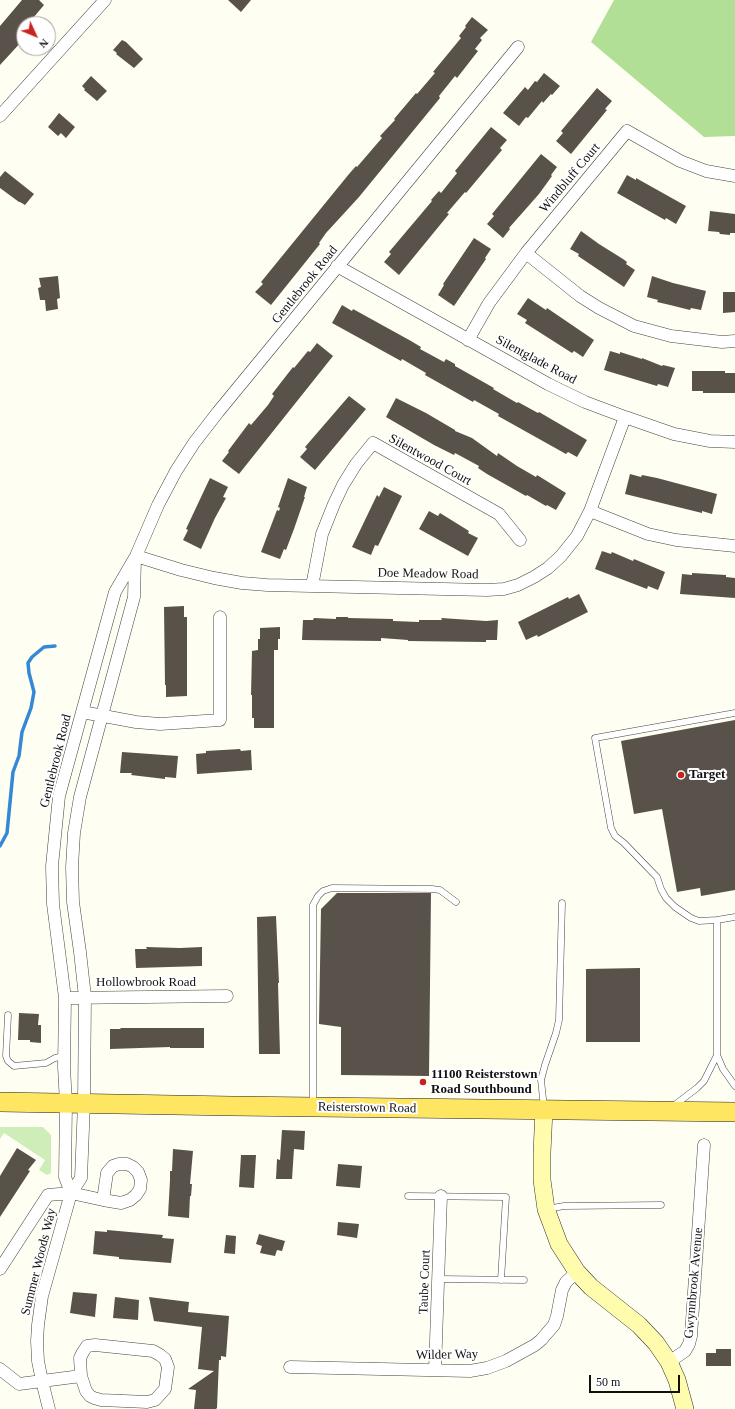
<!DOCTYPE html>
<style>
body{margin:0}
#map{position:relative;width:735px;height:1409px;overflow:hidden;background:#fffef2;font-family:Georgia,serif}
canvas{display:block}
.north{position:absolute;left:16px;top:16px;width:40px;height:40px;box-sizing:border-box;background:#fff;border:1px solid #9f9f9f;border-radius:50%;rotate:134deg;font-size:11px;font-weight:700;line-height:16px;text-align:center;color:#101010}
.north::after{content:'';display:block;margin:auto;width:14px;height:18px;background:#ca231d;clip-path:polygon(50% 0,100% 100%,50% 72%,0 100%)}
.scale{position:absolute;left:589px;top:1375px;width:91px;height:18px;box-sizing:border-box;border:2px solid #101010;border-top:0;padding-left:5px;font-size:12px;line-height:14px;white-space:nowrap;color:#101010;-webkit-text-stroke:3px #fff;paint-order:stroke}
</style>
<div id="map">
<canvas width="735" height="1409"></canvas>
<div class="north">N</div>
<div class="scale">50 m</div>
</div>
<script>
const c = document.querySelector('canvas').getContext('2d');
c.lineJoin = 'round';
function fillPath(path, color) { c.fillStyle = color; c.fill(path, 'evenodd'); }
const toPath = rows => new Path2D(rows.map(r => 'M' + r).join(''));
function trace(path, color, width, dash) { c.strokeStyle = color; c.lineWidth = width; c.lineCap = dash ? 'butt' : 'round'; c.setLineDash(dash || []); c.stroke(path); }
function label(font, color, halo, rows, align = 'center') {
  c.font = font + ' Georgia,serif'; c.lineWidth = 4; c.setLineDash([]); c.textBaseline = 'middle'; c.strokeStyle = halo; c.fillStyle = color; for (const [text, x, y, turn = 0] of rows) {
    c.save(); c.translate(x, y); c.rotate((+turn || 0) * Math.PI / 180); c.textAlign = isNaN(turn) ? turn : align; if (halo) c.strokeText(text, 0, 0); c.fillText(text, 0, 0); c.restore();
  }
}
fillPath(toPath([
 [0,1127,43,1127,51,1135,51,1173,47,1175,39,1170,45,1160,4,1133,0,1139]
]), '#cfedb8');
fillPath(toPath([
 [614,0,735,0,735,136,704,137,591,42]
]), '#b1df96');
trace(toPath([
 [0,846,7,833,13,772,19,756,22,732,31,708,34,692,29,673,28,663,32,657,44,647,55,646]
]), '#3588d6', 3.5);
fillPath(toPath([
 [22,0,39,0,44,5,28,24,24,24,24,28,18,35,23,40,0,65,0,26],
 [228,0,251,0,241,12],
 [472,17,488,30,480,38,482,40,475,49,478,51,457,78,455,76,439,96,440,98,359,197,326,233,319,243,320,244,271,305,255,292,263,284,261,282,349,174,356,166,357,167,375,146,382,138,380,136,395,120,394,119,416,93,417,94,435,73,433,72,461,38,459,36,466,27,465,26],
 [122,40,126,42,143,59,134,68,116,54,117,53,113,50],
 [544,73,560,86,552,95,551,94,543,103,542,101,528,118,526,117,519,126,503,113,525,87,528,90,535,81,537,82],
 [91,76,107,91,97,101,84,90,85,89,82,86],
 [597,88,612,101,605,109,607,110,571,154,556,141,563,133,561,131],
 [59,113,75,127,66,138,61,133,58,136,48,127],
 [491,127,507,140,500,148,502,150,466,193,465,192,447,213,449,214,399,275,384,262,391,254,389,252,432,201,431,200,439,191,441,193,457,173,455,171],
 [541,154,557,167,551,175,552,176,539,194,509,228,510,229,503,238,487,224,494,216,492,214],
 [5,171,34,194,25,205,20,202,19,202,0,188,0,177],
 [627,175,636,180,636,178,686,206,676,224,666,218,665,220,617,193],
 [710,211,735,214,735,233,730,233,730,235,720,234,719,232,708,231],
 [581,231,599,244,623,259,627,262,626,264,635,270,624,287,578,256,579,254,570,249],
 [474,238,491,249,485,258,486,259,454,306,438,295,444,285,443,284],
 [58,276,60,298,57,299,58,309,46,311,45,300,40,300,38,288,41,287,39,278],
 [652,276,673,283,706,291,701,310,691,308,690,310,670,305,657,302,658,300,647,297],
 [723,292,735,292,735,312,723,313],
 [528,298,546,310,547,308,594,340,583,357,574,351,572,353,525,323,527,320,517,314],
 [342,305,352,311,353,309,411,341,421,347,420,349,444,362,446,359,455,364,455,366,494,388,493,389,517,403,518,402,538,413,539,412,587,440,577,457,568,452,566,454,498,416,499,414,474,400,473,402,425,375,426,373,402,359,401,361,332,323],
 [317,343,333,356,239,474,222,461,229,452,228,451,249,423,251,425,268,405,274,396,272,394,293,367,294,368,308,351,310,352],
 [610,351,620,354,620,352,642,359,642,358,662,366,663,365,675,368,668,387,658,384,657,386,604,370],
 [692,371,725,371,725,373,735,373,735,393,703,393,703,391,692,391],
 [349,396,366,409,315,470,300,457,307,449,305,447],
 [396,398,426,413,455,430,455,431,472,438,497,456,498,453,517,466,536,477,537,475,566,493,556,510,547,505,546,506,527,495,526,496,487,474,478,468,479,466,455,453,454,455,434,445,386,417],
 [630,474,641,477,642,475,657,478,717,494,712,514,702,511,702,513,625,494],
 [210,478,228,487,223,497,226,498,215,518,201,549,183,540,188,530,186,529],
 [288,478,307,487,304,497,305,497,294,529,286,550,284,549,280,559,261,552,277,510,279,511,280,508,278,507],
 [384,487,402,496,378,546,375,545,371,555,352,547,377,495,379,497],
 [429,511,438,516,440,513,469,531,468,533,478,538,468,556,419,529],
 [602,551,611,554,612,552,633,561,634,559,665,572,658,590,648,586,647,589,595,569],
 [692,573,726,575,726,577,735,578,735,598,680,594,682,574,692,575],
 [579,594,588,612,538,637,537,635,526,640,518,622,568,597,569,599],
 [184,606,184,617,187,617,187,696,166,697,166,685,165,685,164,607],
 [336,617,348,617,348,618,393,619,393,621,419,622,419,620,442,620,441,618,486,621,498,620,497,640,486,640,486,642,408,641,408,640,381,638,381,641,302,640,303,620,313,620,314,618,336,619],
 [280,627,280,639,278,639,278,650,274,650,274,728,254,728,254,718,252,718,252,695,251,695,252,651,258,650,258,639,260,639,260,628],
 [735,720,735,890,701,896,700,888,677,892,662,809,634,814,621,741],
 [240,749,241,751,251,750,252,770,197,774,196,754,206,753,206,751],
 [122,752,178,756,176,778,165,777,165,779,131,775,132,773,120,773],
 [337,893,431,893,429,1076,341,1075,341,1027,319,1024,321,909],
 [276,916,279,983,278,983,280,1054,259,1054,257,917],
 [146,947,180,948,202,947,202,966,136,968,135,949,147,949],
 [640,968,640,1042,586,1042,586,969],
 [19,1013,39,1014,38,1025,41,1025,41,1043,30,1042,30,1040,18,1040],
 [121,1028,204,1028,204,1048,170,1048,170,1047,110,1049,110,1029,120,1029],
 [282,1130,305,1131,304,1150,294,1149,292,1179,276,1179,277,1159,280,1160],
 [17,1148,36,1160,28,1170,30,1171,0,1217,0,1176],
 [173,1149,193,1151,190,1184,192,1184,191,1196,190,1196,189,1218,168,1216,170,1180,170,1171,172,1171],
 [241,1155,256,1155,254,1188,239,1187],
 [338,1164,362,1166,360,1188,336,1186],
 [338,1222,359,1224,357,1238,337,1235],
 [107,1230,163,1235,162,1238,174,1239,171,1263,119,1259,119,1257,93,1254,95,1231,107,1232],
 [259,1234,285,1241,282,1251,277,1250,275,1256,260,1253,262,1246,256,1244],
 [226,1235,236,1236,235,1254,224,1253],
 [73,1292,97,1294,95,1317,70,1313],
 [115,1297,139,1300,138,1320,113,1318],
 [149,1297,189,1302,188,1312,229,1316,226,1357,221,1356,221,1360,219,1360,217,1408,216,1409,194,1409,196,1390,188,1389,214,1371,198,1369,202,1327,154,1321],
 [716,1349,731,1349,731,1366,706,1366,706,1353,716,1353]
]), '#59524b');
const lane = toPath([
 [735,917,717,920,717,1055,723,1069,735,1086],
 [717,920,699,921,691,918,675,907,666,898,661,889,657,877,652,872,624,843,615,836,611,828,595,738,735,713],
 [8,1015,6,1056,8,1061,14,1066,46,1063,55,1058,64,1056],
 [313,1106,313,905,318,896,323,891,332,888,432,889,440,890,456,902],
 [672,1107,697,1088,704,1081,717,1055],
 [544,1108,541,1080,545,1065,556,1033,559,1020,562,903],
 [408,1196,506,1197,501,1280],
 [547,1209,564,1206,661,1205],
 [439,1279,524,1280]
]);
const street = toPath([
 [0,116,105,0],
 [526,253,580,296,599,308,634,326,671,336,722,342,735,341],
 [337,266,548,384,585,402,625,417,674,434,710,441,735,442],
 [468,340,489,303,526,253,627,131,680,161,706,171,735,176],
 [590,511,648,534,676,540,735,546],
 [136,556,181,570,214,578,242,583,267,585,487,590,504,589,518,585,534,577,548,568,561,556,577,536,590,511,625,417],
 [312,586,322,534,334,504,343,485,356,464,373,443,499,514,520,540],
 [82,712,136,722,160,724,220,720,220,617],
 [65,998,227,996],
 [71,1193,65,1177,66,1103,64,1067,65,998,53,904,52,866,59,796,115,592,136,556,158,505,176,471,194,443,218,412,518,47],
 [0,1269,48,1195,71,1193,103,1200,107,1173,113,1166,119,1164,127,1164,133,1167,138,1172,141,1180,140,1189,136,1195,130,1200,121,1203,103,1200],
 [669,1362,685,1351,689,1344,691,1336,704,1145],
 [290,1367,470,1371,487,1368,506,1361,535,1345,541,1340,554,1325,557,1316,562,1290,566,1282,577,1272],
 [0,1369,19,1384,81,1376,80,1358,83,1352,87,1346,95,1345,153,1351,160,1355,165,1359,168,1367,165,1389,155,1400,147,1402,101,1400,94,1398,90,1396,86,1391,81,1376],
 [435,1370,441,1196],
 [49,1409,42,1381,38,1361,37,1341,38,1325,42,1296,71,1193,81,1178,84,1103,85,997,80,952,73,902,72,867,74,833,80,797,134,597,135,559]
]);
const secondary = toPath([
 [544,1110,542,1152,542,1180,546,1209,559,1244,577,1272,591,1287,639,1325,656,1343,669,1362,677,1380,685,1409]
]);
const primary = toPath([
 [0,1102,232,1106,735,1112]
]);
trace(lane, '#434343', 7);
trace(street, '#434343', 13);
trace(secondary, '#323232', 18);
trace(primary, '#212121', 20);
trace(lane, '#fff', 6);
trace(street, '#fff', 12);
trace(secondary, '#fffdad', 17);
trace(primary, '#ffe662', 19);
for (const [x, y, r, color] of [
 [681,775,4,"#ca231d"],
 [423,1082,4,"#ca231d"]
]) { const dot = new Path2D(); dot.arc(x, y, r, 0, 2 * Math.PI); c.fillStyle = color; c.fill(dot); trace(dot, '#fff', 1.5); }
label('13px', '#101010', '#fff', [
 ["Windbluff Court",570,178,-50],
 ["Gentlebrook Road",305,285,-51],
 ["Silentglade Road",536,360,28],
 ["Silentwood Court",430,460,29],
 ["Doe Meadow Road",428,574,1],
 ["Gentlebrook Road",56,761,-76],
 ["Hollowbrook Road",146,983],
 ["Reisterstown Road",367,1108,1],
 ["Summer Woods Way",39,1262,-76],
 ["Taube Court",425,1282,-88],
 ["Gwynnbrook Avenue",694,1283,-85],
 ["Wilder Way",447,1355,-1]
]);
label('bold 13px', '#101010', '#fff', [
 ["Target",689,775],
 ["11100 Reisterstown",431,1075],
 ["Road Southbound",431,1090]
], 'left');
</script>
